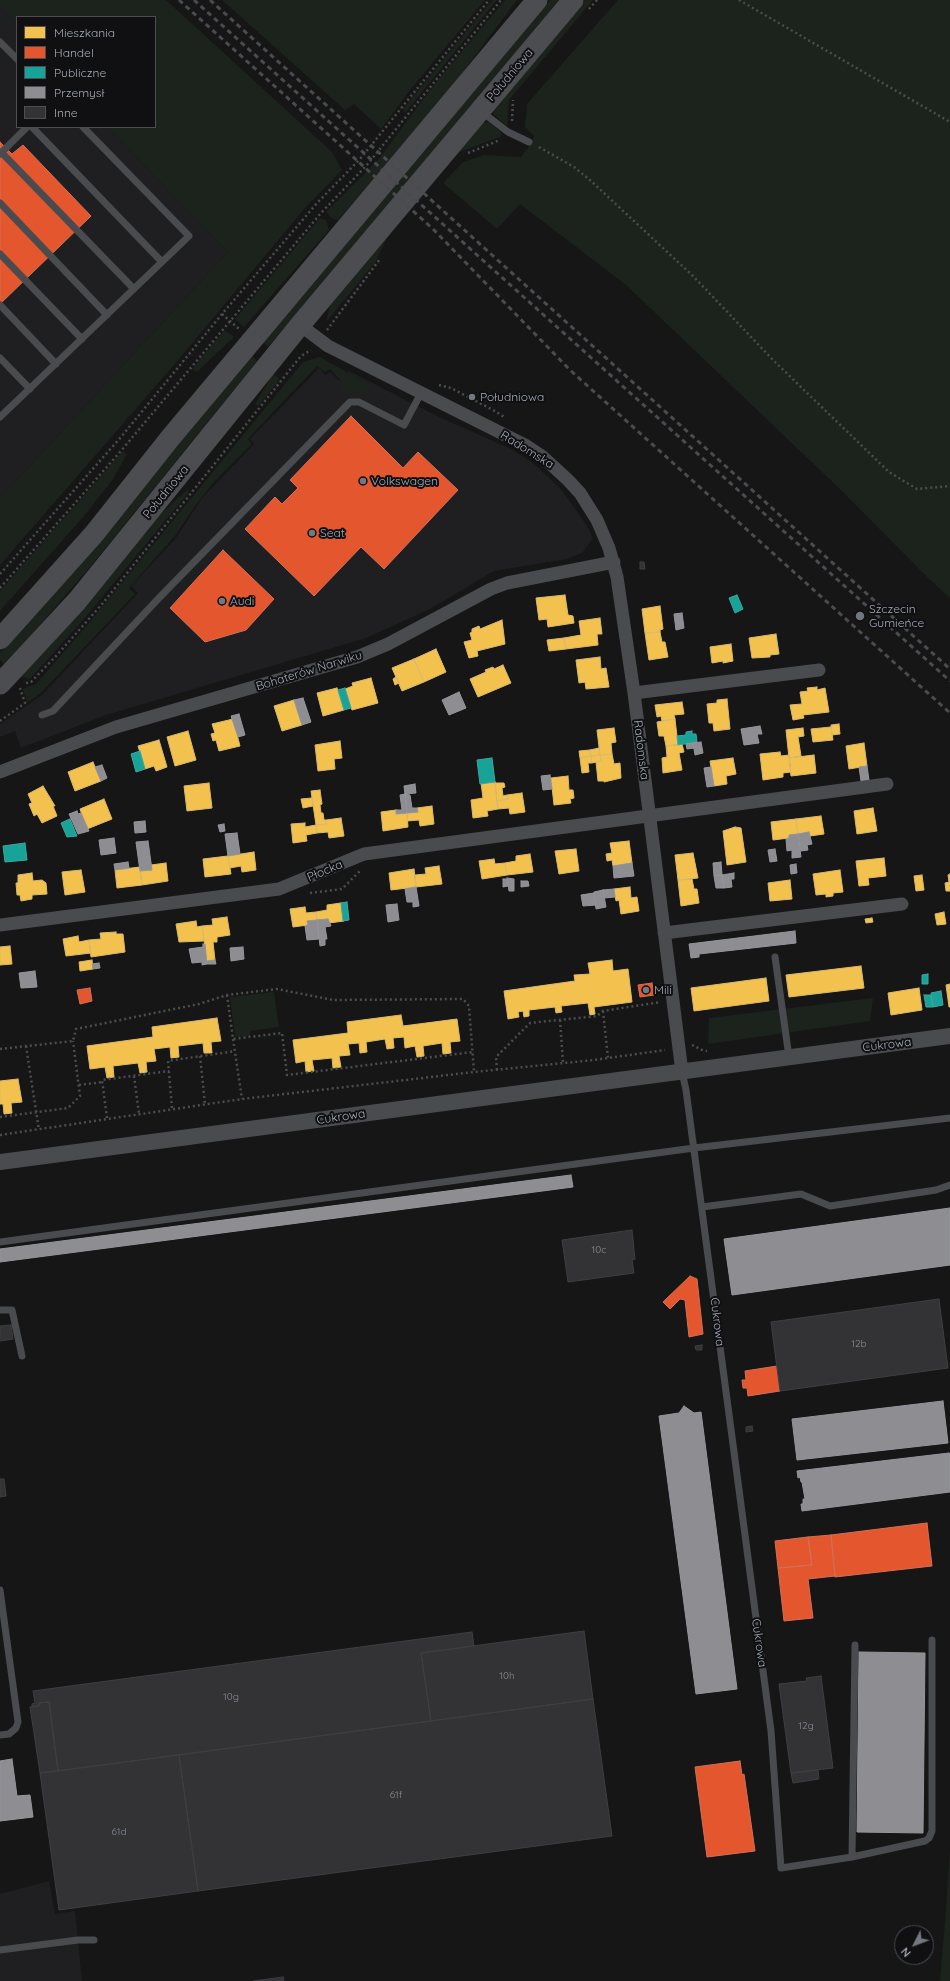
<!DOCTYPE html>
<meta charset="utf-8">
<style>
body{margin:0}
#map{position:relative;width:950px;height:1981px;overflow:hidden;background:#161616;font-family:Quicksand,sans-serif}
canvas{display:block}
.legend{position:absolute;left:16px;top:16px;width:140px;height:112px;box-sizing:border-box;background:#101012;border:1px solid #4c4e54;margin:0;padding:5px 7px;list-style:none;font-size:12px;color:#a5abb8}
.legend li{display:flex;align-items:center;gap:8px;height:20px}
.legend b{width:20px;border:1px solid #4c4e54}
.north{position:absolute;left:894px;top:1925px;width:40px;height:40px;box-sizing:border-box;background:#101012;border:1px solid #4c4e54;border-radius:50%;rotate:228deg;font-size:11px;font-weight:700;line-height:16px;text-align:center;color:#a5abb8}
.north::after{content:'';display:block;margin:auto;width:14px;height:18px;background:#73777f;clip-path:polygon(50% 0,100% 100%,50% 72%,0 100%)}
</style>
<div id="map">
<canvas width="950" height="1981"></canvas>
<ul class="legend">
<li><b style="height:11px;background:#f2c14e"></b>Mieszkania</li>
<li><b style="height:11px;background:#e4572e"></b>Handel</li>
<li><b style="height:11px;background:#17a398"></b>Publiczne</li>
<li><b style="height:11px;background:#8d8d92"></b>Przemysł</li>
<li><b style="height:11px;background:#333335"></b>Inne</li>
</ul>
<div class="north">N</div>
</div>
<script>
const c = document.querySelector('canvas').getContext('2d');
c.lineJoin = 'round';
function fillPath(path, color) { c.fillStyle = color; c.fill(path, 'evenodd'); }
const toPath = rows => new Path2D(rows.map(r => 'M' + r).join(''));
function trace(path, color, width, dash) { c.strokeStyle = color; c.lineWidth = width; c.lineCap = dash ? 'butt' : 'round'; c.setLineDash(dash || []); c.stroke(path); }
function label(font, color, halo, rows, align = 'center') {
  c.font = font + ' Quicksand,sans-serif'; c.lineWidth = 4; c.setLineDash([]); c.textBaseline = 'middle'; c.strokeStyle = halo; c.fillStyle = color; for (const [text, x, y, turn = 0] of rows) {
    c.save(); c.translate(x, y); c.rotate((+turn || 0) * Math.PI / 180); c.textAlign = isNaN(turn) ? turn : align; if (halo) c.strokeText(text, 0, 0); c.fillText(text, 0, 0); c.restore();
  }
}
fillPath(toPath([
 [0,7,17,24,17,127,107,127,228,252,0,498],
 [319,368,326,375,330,372,340,381,349,371,437,416,511,449,533,463,561,489,585,523,591,533,592,540,582,553,567,559,494,571,430,609,366,638,106,715,21,748,15,731,0,737,0,724,42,695,138,593,131,586,176,538,202,498,254,444,250,439],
 [49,1881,55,1914,75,1911,82,1981,0,1981,0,1894]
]), '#1f1f22');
fillPath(toPath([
 [0,0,166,0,332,152,342,170,305,208,174,365,0,565,0,498,228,252,107,127,155,127,155,17,17,17,17,24,0,7],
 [222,0,485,0,411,89,381,129,354,104,345,110],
 [492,0,497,0,405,113,403,109],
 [505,0,517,0,447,93,338,220,333,219,326,212,378,160,433,86],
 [550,0,559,0,268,347,263,342],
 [585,0,593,0,509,100,507,126,494,115,494,109],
 [618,0,950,0,950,598,927,577,842,491,626,285,520,204,497,229,443,183,463,162,484,155,521,157,528,148,534,136,525,127,527,104],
 [489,122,502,133,500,137,457,153,481,123],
 [320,218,326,220,329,230,244,327,235,319],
 [389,234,375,263,326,322,330,305],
 [225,330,234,337,197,372,192,369],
 [251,355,257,361,91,566,26,641,4,664,0,660,0,653,66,580],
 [320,357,371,386,365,394,360,390,348,395,339,386,342,382,330,369,325,372,317,366,248,439,252,444,214,482,195,506,175,536,129,588,135,594,41,693,27,703,23,689,36,684,88,624,303,362],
 [273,374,279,378,278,382,258,406,255,404],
 [123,451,127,454,113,479,84,516,0,611,0,591],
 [188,489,189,492,84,619,30,679,20,676,153,521],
 [274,992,279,1027,250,1031,250,1036,235,1037,230,997],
 [873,998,870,1021,708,1044,709,1018],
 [950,1849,950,1981,940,1981,946,1909]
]), '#1b231c');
const homes = toPath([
 [565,595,568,615,573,616,574,623,548,627,547,619,539,620,536,598,565,595],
 [660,606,663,629,660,630,660,632,645,633,642,609,660,606],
 [600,618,602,634,597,634,598,645,566,649,564,638,581,635,579,621,600,618],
 [502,620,505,644,477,651,478,656,469,658,464,642,472,640,470,633,472,632,472,629,479,626,480,629,502,620],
 [660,632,662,642,665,642,668,657,649,660,645,633,660,632],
 [776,634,779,654,770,655,770,657,752,658,749,638,776,634],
 [564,638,566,649,549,651,547,640,564,638],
 [731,644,733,661,723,663,723,661,712,663,710,647,731,644],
 [436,649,446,672,424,682,414,659,436,649],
 [600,657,601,669,606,668,609,687,586,689,585,682,579,683,576,660,600,657],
 [414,659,424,682,402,691,392,668,414,659],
 [503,665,511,683,478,697,470,679,486,672,485,670,493,667,494,669,503,665],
 [396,677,399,683,395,685,393,679,396,677],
 [371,678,378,703,352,710,345,689,353,686,352,683,371,678],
 [817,687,817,690,825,688,829,712,803,715,804,718,793,720,790,705,802,704,800,692,808,691,807,688,817,687],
 [337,688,344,710,323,716,317,693,337,688],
 [727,699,730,729,714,731,713,723,709,723,707,704,717,703,717,700,727,699],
 [294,700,302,725,282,731,274,706,294,700],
 [682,702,684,714,674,715,675,719,662,721,661,716,657,717,655,705,682,702],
 [233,719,240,746,219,751,216,740,213,741,211,734,215,733,212,724,233,719],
 [675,719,678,745,666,746,664,736,659,736,657,722,675,719],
 [839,724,840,734,832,735,831,725,839,724],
 [831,727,833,740,813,742,811,729,831,727],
 [614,728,616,742,611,743,612,754,600,755,597,730,614,728],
 [803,728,804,736,798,737,801,756,789,758,786,730,803,728],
 [188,731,196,760,175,766,167,737,188,731],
 [159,740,167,767,156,771,154,766,145,769,138,746,159,740],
 [340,741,342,758,334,759,335,769,318,771,315,745,340,741],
 [864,743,867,766,849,769,846,746,864,743],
 [682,744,684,752,679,753,682,770,663,773,662,758,667,757,666,746,682,744],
 [599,748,600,755,591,756,590,750,599,748],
 [590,750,591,756,580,758,579,751,590,750],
 [780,752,781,756,789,755,791,772,783,773,783,777,763,780,760,754,780,752],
 [612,754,614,764,620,763,621,778,604,782,604,781,598,781,596,762,601,761,600,755,612,754],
 [600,755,601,761,592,763,591,756,600,755],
 [814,755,816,773,791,776,789,758,814,755],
 [591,756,592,763,588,763,589,772,582,773,580,758,591,756],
 [733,758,736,774,726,776,727,784,714,786,710,761,733,758],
 [93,762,101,781,75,791,68,772,93,762],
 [568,776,569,790,573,790,574,798,570,799,571,803,554,805,551,778,568,776],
 [495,782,498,809,487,811,488,816,473,818,471,800,483,798,481,783,495,782],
 [209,783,212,808,187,811,184,786,209,783],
 [495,783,504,783,505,787,502,788,503,796,507,795,508,799,497,801,495,783],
 [43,786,55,806,53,806,57,816,42,823,37,814,34,816,29,804,32,803,28,794,43,786],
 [320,790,322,804,320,805,321,813,323,813,324,820,326,820,327,824,316,825,311,791,320,790],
 [522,793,525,812,510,814,509,808,498,809,497,801,508,799,507,795,522,793],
 [312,798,313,806,303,808,301,799,312,798],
 [104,799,112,819,87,829,80,809,104,799],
 [432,806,434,824,420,826,419,820,407,821,407,813,418,812,417,808,432,806],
 [873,808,877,831,857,834,854,811,873,808],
 [396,810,396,814,407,813,408,827,383,831,381,812,396,810],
 [821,816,824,834,810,836,809,832,798,834,796,819,821,816],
 [341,818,344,836,329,838,328,832,317,833,316,825,327,824,326,820,341,818],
 [796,819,798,834,789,835,789,838,773,840,771,822,796,819],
 [305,823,305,827,316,825,317,833,306,835,307,841,293,843,291,824,305,823],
 [735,827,741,828,746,862,727,865,723,831,735,827],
 [629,841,632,863,613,866,612,860,607,861,606,854,612,853,610,843,629,841],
 [576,849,579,871,559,874,555,851,576,849],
 [254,852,256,870,242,872,241,866,230,868,228,856,254,852],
 [693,853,698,878,678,880,675,855,693,853],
 [530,854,533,872,507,875,505,863,516,861,516,856,530,854],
 [228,856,231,874,205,877,203,859,228,856],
 [884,858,886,876,868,878,869,885,859,886,856,861,884,858],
 [494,859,495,864,505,863,507,875,482,879,479,861,494,859],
 [166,863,168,881,142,885,140,871,152,870,151,865,166,863],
 [439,866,442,884,416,887,415,875,426,874,425,868,439,866],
 [140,867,142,885,117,888,115,870,140,867],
 [414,869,416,887,391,890,389,873,414,869],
 [81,870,85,892,65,895,62,872,81,870],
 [840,870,843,892,833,893,833,896,826,897,826,894,816,895,813,874,840,870],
 [32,873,33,881,42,880,46,883,47,894,32,895,32,899,21,901,20,895,17,895,16,883,18,883,18,875,32,873],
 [950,874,950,891,946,891,945,883,949,882,948,875,950,874],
 [922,875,924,890,916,891,914,876,922,875],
 [692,879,694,889,697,889,699,903,681,906,678,880,692,879],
 [790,880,792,899,770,901,768,883,790,880],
 [630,887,631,898,637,897,639,911,621,914,619,900,616,901,614,889,630,887],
 [341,903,344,921,329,923,328,919,317,920,316,912,327,910,327,905,341,903],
 [305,907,306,913,316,912,317,920,307,921,308,925,293,927,290,909,305,907],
 [944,912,946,924,937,925,935,914,944,912],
 [227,917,230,935,217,937,217,942,213,942,215,960,207,961,202,926,213,925,212,919,227,917],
 [872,918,873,922,866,923,865,919,872,918],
 [196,921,197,927,202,926,204,941,179,942,176,924,196,921],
 [116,932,116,934,123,934,125,952,91,957,89,940,101,939,100,933,116,932],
 [78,936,79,942,89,940,91,953,66,956,63,939,78,936],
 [10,946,12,964,0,965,0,947,10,946],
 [92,960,93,969,80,971,79,962,92,960],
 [612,960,613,971,628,969,632,1002,594,1007,595,1014,590,1015,588,1003,561,1006,562,1012,556,1013,555,1007,529,1010,529,1016,524,1017,523,1011,518,1012,519,1017,508,1019,504,991,575,981,574,975,590,974,588,963,612,960],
 [861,966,864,988,789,997,786,975,861,966],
 [766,978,769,1001,694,1011,691,988,766,978],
 [950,984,950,1007,949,1007,946,985,950,984],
 [919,988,922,1010,891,1015,888,993,919,988],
 [401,1015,403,1026,457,1019,460,1041,450,1042,451,1053,443,1054,442,1043,423,1046,424,1056,417,1057,415,1046,405,1048,404,1037,393,1038,394,1048,387,1049,385,1039,366,1042,367,1052,360,1053,359,1043,348,1044,350,1055,339,1056,341,1067,333,1068,332,1058,312,1060,314,1071,306,1072,305,1061,296,1063,293,1040,348,1033,347,1022,401,1015],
 [217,1018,221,1041,211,1042,212,1053,204,1053,203,1043,178,1046,179,1057,171,1058,170,1047,154,1049,156,1061,146,1062,147,1072,140,1073,138,1063,113,1066,114,1077,107,1078,105,1067,90,1069,87,1046,153,1037,152,1027,217,1018],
 [18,1079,22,1102,11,1103,12,1113,4,1114,3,1104,0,1104,0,1081,18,1079]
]);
fillPath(homes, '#f2c14e');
trace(homes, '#dbba6e', 1);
const shops = toPath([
 [0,142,12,154,23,145,91,216,0,304,0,142],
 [351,416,403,468,418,452,458,490,384,569,361,547,314,596,245,529,275,497,282,504,298,488,290,480,351,416],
 [223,550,274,599,246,630,205,642,170,608,223,550],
 [652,983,654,995,640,997,638,985,652,983],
 [90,988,92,1001,80,1004,77,990,90,988],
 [690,1276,697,1279,703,1334,689,1337,685,1300,680,1299,670,1309,663,1302,690,1276],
 [777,1366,780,1391,748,1396,747,1388,743,1388,742,1380,746,1380,745,1371,777,1366],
 [927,1523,932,1566,835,1577,831,1535,927,1523],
 [831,1535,835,1576,808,1579,813,1618,784,1621,778,1568,812,1565,808,1537,831,1535],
 [808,1537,812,1565,778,1568,775,1541,808,1537],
 [740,1761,742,1775,744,1774,755,1851,707,1857,695,1767,740,1761]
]);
fillPath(shops, '#e4572e');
trace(shops, '#d17057', 1);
const public = toPath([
 [737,595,743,609,735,613,729,598,737,595],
 [345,688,351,708,344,710,338,690,345,688],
 [692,731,692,734,696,734,697,742,678,745,677,736,686,735,686,732,692,731],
 [140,751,145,769,136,772,131,754,140,751],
 [492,758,495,782,480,784,477,760,492,758],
 [70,819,77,836,67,837,61,823,70,819],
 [25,843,27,860,5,862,3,846,25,843],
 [347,902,349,920,343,921,341,903,347,902],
 [928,974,928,984,922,984,922,975,928,974],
 [941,991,943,1005,933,1007,931,993,941,991],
 [924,995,931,995,933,1007,926,1007,924,995]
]);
fillPath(public, '#17a398');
trace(public, '#42a5a2', 1);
const industry = toPath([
 [682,613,684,628,676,630,674,614,682,613],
 [459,692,466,708,449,715,442,700,459,692],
 [303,698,311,722,302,725,294,700,303,698],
 [239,714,245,735,238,737,231,716,239,714],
 [760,726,762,734,757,734,759,743,744,745,741,729,760,726],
 [701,742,703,753,695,755,693,743,701,742],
 [693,743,694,748,687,749,686,744,693,743],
 [102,765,107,778,101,781,95,767,102,765],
 [867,766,869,780,861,781,859,767,867,766],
 [711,767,714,786,707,787,704,768,711,767],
 [550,775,552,789,543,790,541,776,550,775],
 [415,784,416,793,405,794,404,786,415,784],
 [405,794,410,795,412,808,417,808,418,812,407,813,405,794],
 [405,794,407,813,396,814,396,810,402,810,400,795,405,794],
 [77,811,78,814,81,813,89,831,78,834,69,814,77,811],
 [145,821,146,832,135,833,134,822,145,821],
 [224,824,225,831,220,832,218,825,224,824],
 [809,832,812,844,807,845,808,850,801,851,798,834,809,832],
 [237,833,240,854,228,856,225,834,237,833],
 [798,834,801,857,792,858,792,850,787,851,786,839,789,838,789,835,798,834],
 [114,838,116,853,101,855,99,840,114,838],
 [148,841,152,870,140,871,136,842,148,841],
 [775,849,777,861,770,862,768,850,775,849],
 [128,862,129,868,115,870,114,864,128,862],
 [721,862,722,875,714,876,713,863,721,862],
 [632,863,634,876,614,878,613,866,632,863],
 [796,864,797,873,791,874,790,865,796,864],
 [734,873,734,879,731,879,732,887,724,888,722,875,734,873],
 [722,875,724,888,716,888,714,876,722,875],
 [507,878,514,879,514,891,509,891,507,878],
 [503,879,507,879,508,886,503,887,503,879],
 [521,881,528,881,529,886,521,887,521,881],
 [416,887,419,906,413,907,413,902,407,902,405,889,416,887],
 [614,889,615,897,604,898,603,890,614,889],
 [603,890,606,907,596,909,594,892,603,890],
 [594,893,596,905,583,906,581,895,594,893],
 [397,904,399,920,388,922,386,905,397,904],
 [328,919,331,926,325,927,327,939,325,939,325,945,320,946,317,920,328,919],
 [317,920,319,939,307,940,305,926,308,925,307,921,317,920],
 [795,931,796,943,699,954,699,957,691,958,689,944,795,931],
 [203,944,205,944,207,964,202,965,202,962,192,963,189,949,203,947,203,944],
 [243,947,244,959,231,961,230,948,243,947],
 [215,960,216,964,207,964,207,961,215,960],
 [99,963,100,968,93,969,92,964,99,963],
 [35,971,37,987,21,988,19,973,35,971],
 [571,1175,573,1187,0,1262,0,1249,571,1175],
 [950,1208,950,1265,732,1295,724,1239,950,1208],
 [943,1401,948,1443,797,1460,792,1419,943,1401],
 [684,1406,694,1413,701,1412,737,1689,696,1694,659,1416,679,1413,684,1406],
 [949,1453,950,1454,950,1492,802,1511,801,1504,803,1504,803,1499,805,1499,802,1482,801,1482,800,1477,798,1478,797,1471,949,1453],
 [859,1652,925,1653,923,1833,857,1832,859,1652],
 [12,1759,17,1796,30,1795,33,1817,0,1821,0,1761,12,1759]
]);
fillPath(industry, '#8d8d92');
trace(industry, '#94969d', 1);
const building = toPath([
 [640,562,644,562,645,569,640,569,640,562],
 [632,1230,635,1259,632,1260,634,1273,568,1282,562,1240,632,1230],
 [939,1299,948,1368,780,1391,771,1322,939,1299],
 [11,1325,13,1339,0,1341,0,1326,11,1325],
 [702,1345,702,1350,696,1350,695,1346,702,1345],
 [752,1426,753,1431,746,1432,746,1427,752,1426],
 [0,1479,4,1479,6,1496,0,1497,0,1479],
 [584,1631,593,1699,431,1721,421,1653,584,1631],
 [472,1632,474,1646,421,1653,431,1721,58,1771,49,1702,39,1703,39,1706,32,1707,32,1704,35,1703,33,1691,472,1632],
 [821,1676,833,1768,791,1773,779,1684,807,1681,806,1678,821,1676],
 [593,1699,612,1836,198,1891,179,1755,593,1699],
 [49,1702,58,1771,40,1773,30,1707,39,1706,39,1703,49,1702],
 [179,1755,198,1891,59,1910,40,1773,179,1755],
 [818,1770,819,1779,793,1783,791,1773,818,1770],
 [283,1977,284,1981,253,1981,283,1977]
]);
fillPath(building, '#333335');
trace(building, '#3e3f42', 1);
trace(toPath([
 [739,0,950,122],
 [589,9,597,0],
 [512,121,513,100],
 [539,147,574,167,590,180,693,276,773,360,889,472,917,489,950,486],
 [468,153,500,140],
 [222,314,239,329],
 [327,330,380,259],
 [439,385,451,388,493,410,506,418],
 [0,574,121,437,222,314,318,202,360,159,489,0],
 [0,588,120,452,321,213,366,166,501,0],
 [26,683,31,682,57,655,103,603,301,356,311,350],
 [0,721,25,703,20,688],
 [310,893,342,889,360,871],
 [227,995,233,1039,282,1033,287,1075,473,1052],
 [603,1011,608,1058],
 [560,1020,563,1063],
 [233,1039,242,1099],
 [692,1045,704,1051,707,1051],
 [26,1046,39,1130],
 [0,1049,73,1041,76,1029,199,1004,227,995,277,989,333,1000,463,999,469,1006,474,1072],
 [200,1056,205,1104],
 [497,1070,496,1057,530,1023,597,1016,603,1011,661,1002],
 [134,1076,139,1114],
 [79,1085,103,1082],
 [172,1108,168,1061,235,1051],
 [0,1117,68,1108,80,1096,73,1041],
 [107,1118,102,1080,169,1071],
 [0,1135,242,1099,474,1072,594,1060,665,1050]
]), '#4b4d50', 2.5, [2, 3]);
trace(toPath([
 [0,42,17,59],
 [482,112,508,132,529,142],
 [32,127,162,262],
 [1,152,134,289],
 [0,154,27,127],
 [0,203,107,315],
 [0,254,82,339],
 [0,305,56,364],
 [0,358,30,389],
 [0,417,189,236,83,127],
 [42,715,53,711,158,599,350,402,359,402,404,425,421,393],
 [775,957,789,1057],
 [682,1072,686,1090,771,1731,781,1868,852,1857,925,1841,929,1838,932,1831,932,1640],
 [702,1207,801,1194,830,1206,936,1190,950,1185],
 [0,1242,694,1148,950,1118],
 [0,1310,12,1310,22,1356],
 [0,1590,18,1722,16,1728,9,1734,0,1735],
 [852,1857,855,1645],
 [0,1950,78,1940,94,1940]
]), '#494b4f', 7);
trace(toPath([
 [300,325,328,346,525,445,543,457,568,480,580,493,597,520,609,548,617,577,634,693,682,1072],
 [634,693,819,670],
 [0,772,116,727,357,657,388,644,491,589,507,583,614,562],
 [0,925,279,889,364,854,887,784],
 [664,933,902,904]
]), '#494b4f', 13);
trace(toPath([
 [0,1162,950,1036]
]), '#494b4f', 16);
trace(toPath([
 [0,639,94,534,171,437,537,0],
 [0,684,77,601,300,325,573,0]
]), '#4c4d50', 21);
trace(toPath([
 [179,0,433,229,570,370,950,713],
 [194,0,950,681],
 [210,0,950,669]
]), '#494b4e', 3, [5, 4]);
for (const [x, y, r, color] of [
 [472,397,4,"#73777f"],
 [363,481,4,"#73777f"],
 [312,533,4,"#73777f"],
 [222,601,4,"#73777f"],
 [860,616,5,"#73777f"],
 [646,990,4,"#73777f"]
]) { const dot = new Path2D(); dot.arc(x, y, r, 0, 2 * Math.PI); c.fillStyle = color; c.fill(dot); trace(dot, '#101012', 1.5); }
label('10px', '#888d97', null, [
 ["10c",599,1250],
 ["12b",859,1344],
 ["10h",507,1676],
 ["10g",231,1697],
 ["12g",806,1726],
 ["61f",396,1795],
 ["61d",119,1832]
]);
label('12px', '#a5abb8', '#101012', [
 ["Południowa",510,75,-50],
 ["Radomska",527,450,32],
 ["Południowa",166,492,-51],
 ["Bohaterów Narwiku",309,671,-17],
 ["Radomska",641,750,83],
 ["Płocka",325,871,-23],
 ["Cukrowa",887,1045,-7],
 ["Cukrowa",341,1117,-8],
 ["Cukrowa",717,1322,83],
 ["Cukrowa",759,1643,82]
]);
label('12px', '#a5abb8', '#101012', [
 ["Południowa",480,397],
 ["Volkswagen",371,481],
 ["Seat",320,533],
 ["Audi",230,601],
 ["Szczecin",869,609],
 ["Gumieńce",869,623],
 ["Mili",654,990]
], 'left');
</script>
